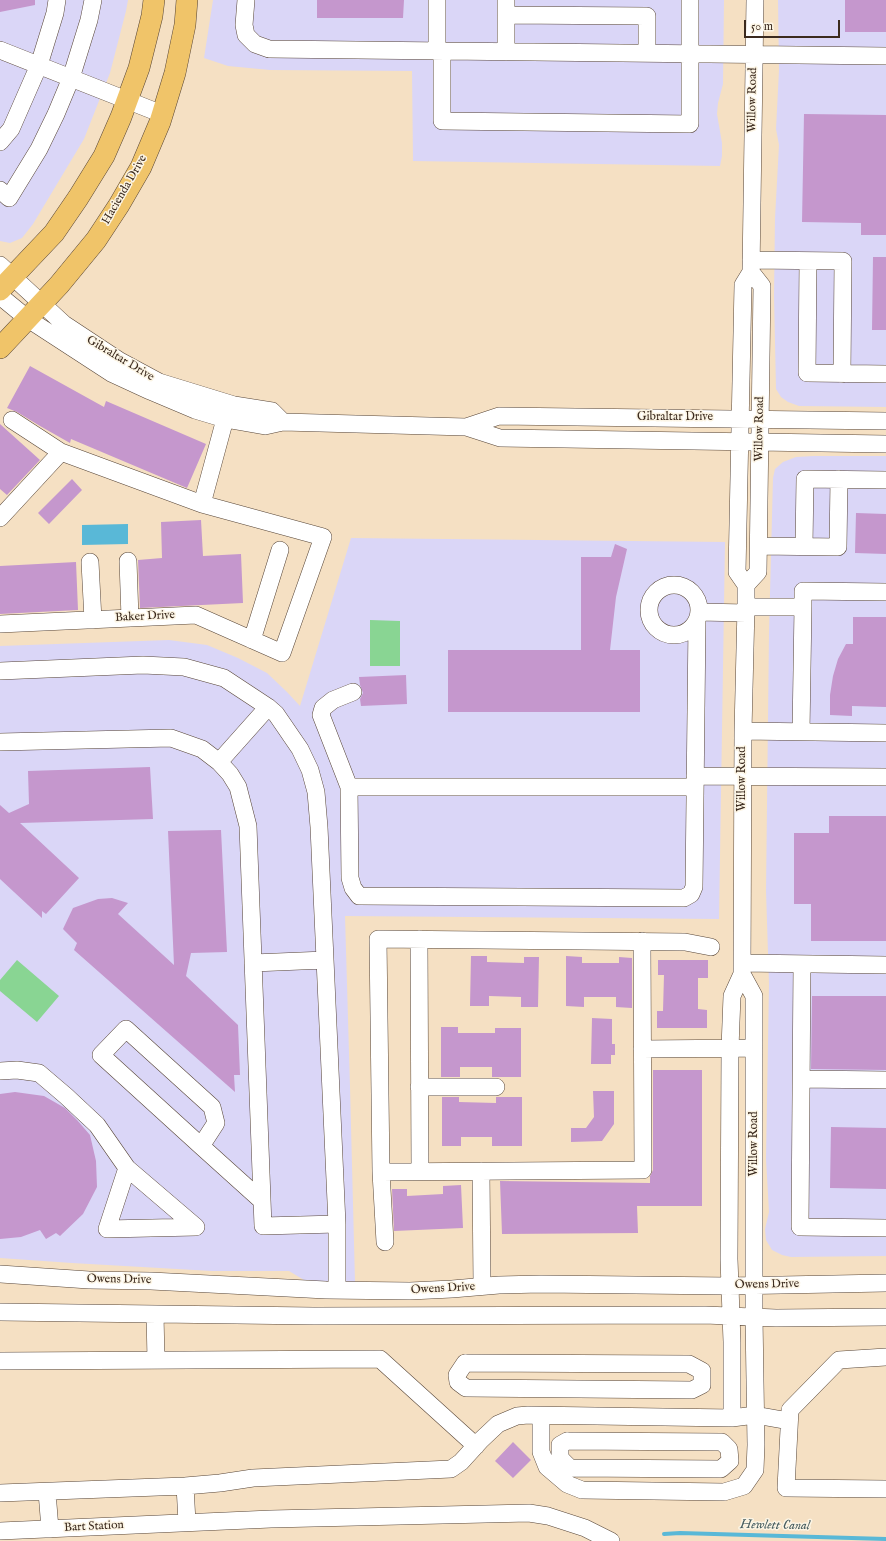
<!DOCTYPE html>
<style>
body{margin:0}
#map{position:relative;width:886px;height:1541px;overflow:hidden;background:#f5e0c3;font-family:"IM FELL English",serif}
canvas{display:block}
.scale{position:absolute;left:744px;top:20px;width:96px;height:18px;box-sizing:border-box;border:2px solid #3b2a1e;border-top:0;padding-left:5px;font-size:12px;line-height:14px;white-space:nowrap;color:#3b2a1e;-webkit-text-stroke:3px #fcf5e5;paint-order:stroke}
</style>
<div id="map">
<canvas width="886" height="1541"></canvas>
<div class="scale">50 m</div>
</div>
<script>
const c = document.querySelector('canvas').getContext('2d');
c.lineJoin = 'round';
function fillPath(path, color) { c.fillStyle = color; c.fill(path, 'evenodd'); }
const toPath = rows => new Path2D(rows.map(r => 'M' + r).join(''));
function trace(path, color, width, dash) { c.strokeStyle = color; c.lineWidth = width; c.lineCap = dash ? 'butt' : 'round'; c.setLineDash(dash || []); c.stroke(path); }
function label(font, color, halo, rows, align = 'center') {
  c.font = font + ' "IM FELL English",serif'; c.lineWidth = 3; c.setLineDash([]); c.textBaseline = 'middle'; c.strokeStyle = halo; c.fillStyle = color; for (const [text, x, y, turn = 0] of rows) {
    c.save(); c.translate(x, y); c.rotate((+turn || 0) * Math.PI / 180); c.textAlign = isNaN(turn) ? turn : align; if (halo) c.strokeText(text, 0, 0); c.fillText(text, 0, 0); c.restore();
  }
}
fillPath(toPath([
 [0,0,128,0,126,11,110,73,84,139,33,224,22,238,10,243,0,241],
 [213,0,724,0,723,84,718,103,717,114,722,143,722,156,720,166,413,161,412,71,270,70,228,66,204,58],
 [778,0,886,0,886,407,799,406,788,402,781,397,776,389,774,296,775,218,779,145,776,129,779,70],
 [814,456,886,456,886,1256,791,1257,782,1255,772,1250,766,1240,765,1229,769,1212,766,1159,769,984,766,891,769,632,773,478,775,469,783,462,796,457],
 [351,538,725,542,719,919,345,916,350,1087,355,1282,309,1283,289,1271,212,1271,72,1263,0,1258,0,646,169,640,207,645,238,658,267,673,287,692,300,706]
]), '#dad6f7');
fillPath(toPath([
 [370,620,400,621,400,666,370,666],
 [17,960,59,996,37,1022,0,991,0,980]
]), '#89d593');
fillPath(toPath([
 [128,524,128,544,82,545,82,525]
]), '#59b8d7');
trace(toPath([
 [664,1534,680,1533,886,1539]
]), '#59b8d7', 4);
fillPath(toPath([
 [0,0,35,0,35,5,0,12],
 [317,0,404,0,403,18,317,18],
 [845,0,886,0,886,32,845,32],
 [804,114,886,115,886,235,861,235,861,223,802,222],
 [873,257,886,257,886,330,872,330],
 [30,366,104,407,106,401,206,444,187,488,71,439,70,443,40,426,17,412,7,408],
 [0,424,40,460,7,495,0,489],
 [72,479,82,490,49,524,38,513],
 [856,513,886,514,886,554,855,553],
 [201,520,203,556,241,554,243,603,140,608,138,560,162,558,161,522],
 [615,544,627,549,616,597,610,650,640,650,640,712,448,712,448,650,581,650,581,557,611,557],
 [76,562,78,610,0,614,0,566],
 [853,617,886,617,886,707,852,706,852,716,830,715,830,695,833,676,838,659,846,644,853,644],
 [406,675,407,704,361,706,360,699,363,693,360,685,359,677],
 [150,767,153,819,20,823,79,878,46,914,42,911,42,918,0,879,0,805,9,813,29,804,28,771],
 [829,816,886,816,886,941,811,941,811,904,794,904,794,833,829,833],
 [221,830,227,952,191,953,186,976,238,1025,240,1075,234,1075,235,1092,74,950,77,943,63,929,73,908,98,899,112,898,128,903,118,914,174,965,168,831],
 [471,956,487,956,487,962,524,963,524,957,539,957,538,1007,521,1007,521,997,489,996,489,1006,470,1006],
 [566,956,582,957,582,963,619,963,619,957,632,958,632,1008,616,1007,616,997,584,997,584,1007,566,1006],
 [658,960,708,960,708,978,698,978,698,1009,707,1010,707,1028,657,1028,657,1011,663,1011,664,975,658,975],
 [812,996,886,996,886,1070,811,1069],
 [592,1018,612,1019,612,1044,615,1044,615,1055,611,1055,611,1064,591,1064],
 [441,1027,458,1027,458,1033,495,1033,495,1028,521,1028,521,1077,492,1077,492,1067,460,1067,460,1077,441,1077],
 [653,1070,702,1070,702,1206,637,1206,638,1233,502,1234,500,1181,650,1183,650,1176,653,1170],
 [593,1091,614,1091,614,1124,602,1141,571,1142,571,1128,586,1128,594,1117],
 [15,1092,44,1096,65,1108,77,1120,90,1135,96,1161,97,1187,83,1214,60,1236,56,1233,46,1239,40,1230,21,1237,0,1239,0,1094],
 [442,1097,459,1097,459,1102,496,1103,496,1097,522,1097,522,1146,492,1146,492,1137,461,1137,461,1146,442,1146],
 [831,1127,886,1128,886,1189,830,1188],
 [461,1185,463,1228,394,1231,392,1189,407,1189,407,1196,443,1194,443,1186],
 [513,1442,531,1460,513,1478,495,1461]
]), '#c597cd');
const minor = toPath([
 [246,0,244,25,246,35,255,44,269,49,886,56],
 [506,15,647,16,647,53],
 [0,50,162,114],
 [437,52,437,0],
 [442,52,442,121,690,124,690,0],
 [506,52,506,0],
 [0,142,11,129,39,65,55,13,57,0],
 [0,190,9,198,39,149,56,114,71,78,89,20,93,0],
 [751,260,843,261,842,374],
 [808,261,807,373,886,374],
 [0,265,64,324,120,361,159,382,234,405,272,411,283,422],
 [0,296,28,319,111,373,150,391,195,410,225,419,265,426,283,422,466,427,500,438,886,444],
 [12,420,61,452],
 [466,427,499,416,886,421],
 [202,504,228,408],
 [0,518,61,452,202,504,323,537,282,653,196,615,0,624],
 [759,546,838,547,839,479],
 [804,546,805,479,886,480],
 [128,561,130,618],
 [90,562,93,620],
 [746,585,758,572,762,286,751,272],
 '649 610a25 25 0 1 1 50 0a25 25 0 1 1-50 0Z',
 [746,607,803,607,803,591,886,592],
 [699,612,746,613],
 [252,640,280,550],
 [0,671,143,665,184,667,224,678,268,707,276,714,300,749,310,770,316,792,319,827,337,1224,337,1290],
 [353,692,333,700,323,708,321,715,349,787,350,878,353,888,359,896,684,898,691,894,694,887,697,622],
 [743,731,886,733],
 [801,732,803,607],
 [0,742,171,738,202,749,219,762,230,774,238,787,248,826,263,1226,337,1224],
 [219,762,268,707],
 [695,776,886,777],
 [349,787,695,787],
 [419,939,420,1171],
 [253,963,325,960],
 [742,963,886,965],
 [802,964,800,1227,886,1228],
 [642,1049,754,1048],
 [0,1071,17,1070,39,1073,66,1096,97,1125,127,1168],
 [802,1079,886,1080],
 [419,1087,496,1087],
 [201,1146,216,1123,212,1107,126,1029,101,1055,201,1146,262,1201],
 [127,1168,196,1227,107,1229,127,1168],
 [481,1171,482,1286],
 [381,1172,643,1170,642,941],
 [385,1242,381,1172,378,939,685,942,711,947],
 [0,1274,89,1280,151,1281,326,1290,410,1291,452,1289,499,1285,541,1284,729,1286,886,1283],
 [0,1312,314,1316,705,1315,776,1318,886,1317],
 [155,1314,156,1360],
 [886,1357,839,1360,790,1410,786,1488,886,1489],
 [0,1361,380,1359,476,1446],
 [465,1363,689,1364,702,1371,702,1385,692,1390,466,1388,458,1382,457,1375,465,1363],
 [541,1416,541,1452,547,1467,567,1484,582,1490,724,1492,744,1486,755,1470,756,1445,754,1317,754,996,742,974],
 [732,1418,732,1342,729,1259,730,1048,732,996,742,974,743,731,746,607,746,585,737,572,743,285,751,272,755,0],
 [567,1441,722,1442,729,1449,730,1461,721,1469,570,1468,560,1458,560,1445,567,1441],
 [185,1486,187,1522],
 [47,1492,50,1529],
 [0,1493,185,1486,220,1483,253,1478,451,1469,461,1462,481,1440,498,1424,517,1416,528,1415,732,1418,755,1415,789,1421],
 [0,1531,271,1519,529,1513,548,1516,585,1528,611,1541]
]);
const major = toPath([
 [0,290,54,233,78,198,104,156,121,117,139,68,152,16,154,0],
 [0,348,59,285,96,240,119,205,141,167,160,122,175,73,185,25,187,0]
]);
trace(minor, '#574537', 18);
trace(major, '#574537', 22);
trace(minor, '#fff', 17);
trace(major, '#f0c469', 21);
label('12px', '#3b2a1e', '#fcf5e5', [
 ["Willow Road",753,100,-89],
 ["Hacienda Drive",125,190,-60],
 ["Gibraltar Drive",120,359,31],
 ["Gibraltar Drive",675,418],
 ["Willow Road",760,429,-89],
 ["Baker Drive",145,617,-3],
 ["Willow Road",743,779,-90],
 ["Willow Road",755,1144,-90],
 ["Owens Drive",119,1280,1],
 ["Owens Drive",767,1285,-1],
 ["Owens Drive",443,1289,-3],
 ["Bart Station",94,1527,-3]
]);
label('italic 13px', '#465c5f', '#fcf5e5', [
 ["Hewlett Canal",775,1526,1]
]);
</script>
